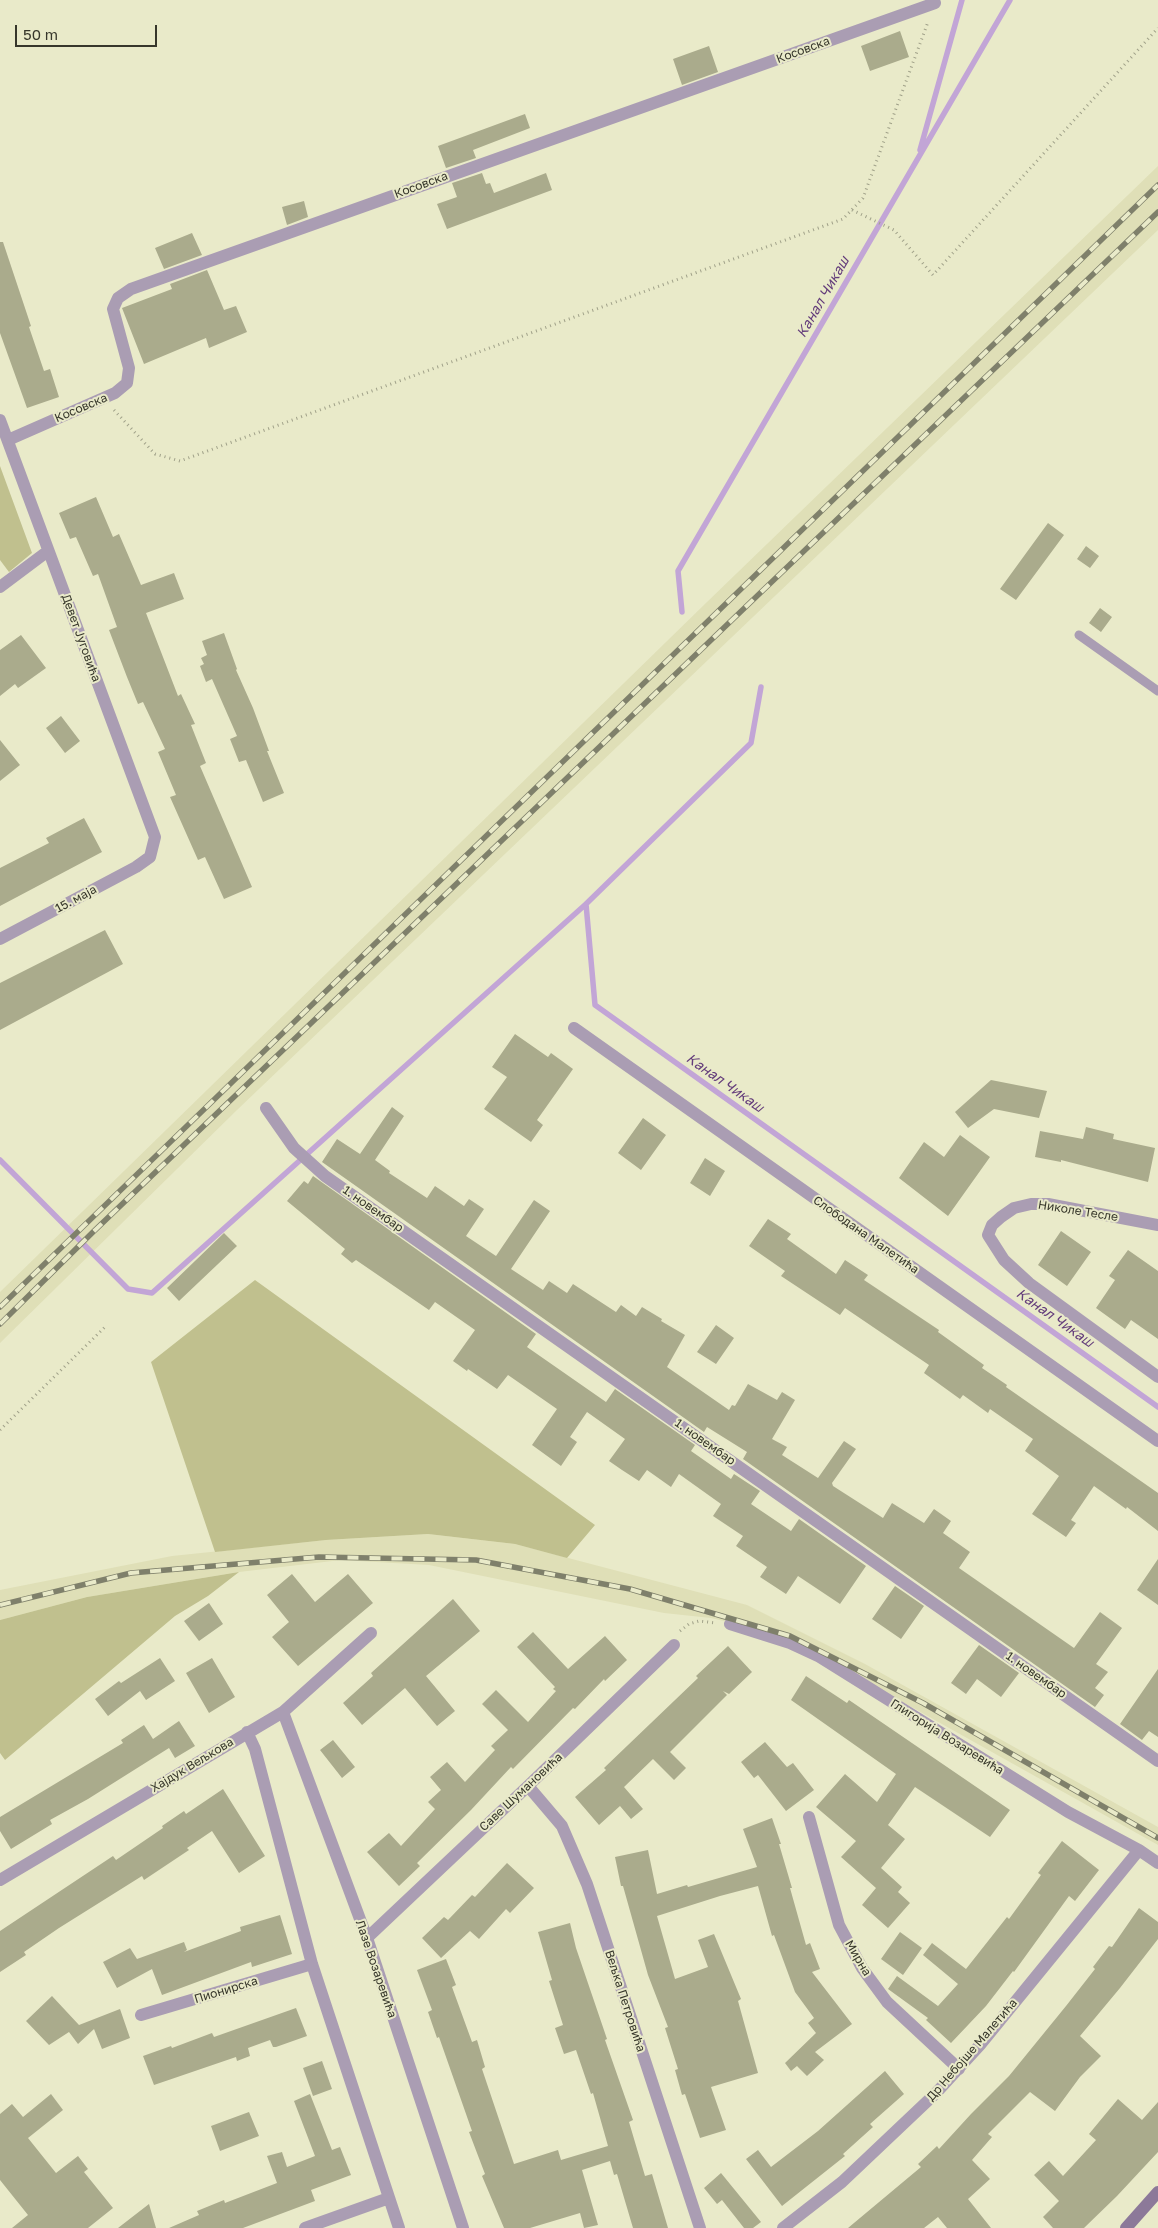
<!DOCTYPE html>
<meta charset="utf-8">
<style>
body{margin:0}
#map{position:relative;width:1158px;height:2228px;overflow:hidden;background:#e9eac9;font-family:"Golos Text",sans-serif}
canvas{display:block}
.scale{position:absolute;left:15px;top:25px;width:142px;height:22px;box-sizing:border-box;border:2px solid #37372b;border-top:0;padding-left:6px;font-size:15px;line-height:18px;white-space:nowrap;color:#37372b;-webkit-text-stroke:4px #e9eac9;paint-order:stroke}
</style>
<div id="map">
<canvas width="1158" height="2228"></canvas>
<div class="scale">50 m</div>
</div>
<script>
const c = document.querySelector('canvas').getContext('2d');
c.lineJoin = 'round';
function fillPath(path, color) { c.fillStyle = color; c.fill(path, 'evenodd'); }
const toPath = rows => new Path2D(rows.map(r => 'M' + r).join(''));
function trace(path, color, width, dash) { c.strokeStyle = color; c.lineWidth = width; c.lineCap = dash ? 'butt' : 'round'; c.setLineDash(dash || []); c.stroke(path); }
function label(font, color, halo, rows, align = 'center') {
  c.font = font + ' "Golos Text",sans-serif'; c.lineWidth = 4; c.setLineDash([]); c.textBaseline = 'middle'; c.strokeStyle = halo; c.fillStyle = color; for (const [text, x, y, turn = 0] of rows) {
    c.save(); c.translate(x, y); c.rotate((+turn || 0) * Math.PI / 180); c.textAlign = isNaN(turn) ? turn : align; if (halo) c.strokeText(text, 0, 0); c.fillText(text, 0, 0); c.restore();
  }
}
fillPath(toPath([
 [1158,166,1158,230,237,1110,0,1343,0,1292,707,602],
 [428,1534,515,1544,747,1605,865,1664,1158,1827,1158,1845,808,1649,750,1627,711,1618,664,1613,429,1565,341,1560,239,1572,87,1597,0,1620,0,1590,172,1556,326,1540]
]), '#dfdfb7');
fillPath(toPath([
 [0,466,32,553,9,572,0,560],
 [255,1280,595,1525,567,1558,515,1544,428,1534,326,1540,215,1552,151,1362],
 [239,1572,208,1596,175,1616,5,1760,0,1753,0,1620,87,1597]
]), '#c0c08e');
trace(toPath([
 [920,150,962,0],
 [682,612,678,571,1010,0],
 [761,687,751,743,586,904,595,1005,1158,1407],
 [0,1160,128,1289,152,1293,586,904]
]), '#c2a5d6', 5.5);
fillPath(toPath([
 [900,31,909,57,870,71,861,46],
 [709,46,718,72,682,85,673,59],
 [525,114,530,128,473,150,476,158,446,168,438,146],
 [482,173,486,184,490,183,494,193,546,173,552,190,447,229,437,204,457,197,452,183],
 [304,201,308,217,287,225,282,207],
 [192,233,202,255,164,269,155,248],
 [0,242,3,242,31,326,29,327,44,371,50,369,59,397,27,408,0,333],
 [207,270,224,310,236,306,247,332,209,348,206,338,144,364,122,308,172,289,170,284],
 [96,497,113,537,119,534,141,585,174,573,184,599,146,613,178,696,181,694,195,724,191,725,206,763,200,766,252,887,224,899,205,857,198,860,170,797,176,795,158,752,165,749,143,702,138,704,127,677,109,630,117,627,98,574,93,576,76,537,70,539,59,513],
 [1048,523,1064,535,1016,600,1000,589],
 [1086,546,1099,556,1090,568,1077,559],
 [1100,608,1112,617,1101,632,1089,623],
 [224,633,237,669,236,670,253,708,269,751,267,751,284,793,263,802,246,760,239,762,230,739,237,736,212,679,206,682,200,666,204,664,201,658,207,655,202,641],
 [21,635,46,668,18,688,15,684,0,696,0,650],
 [61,716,80,741,65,753,46,728],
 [0,740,20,765,0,781],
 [84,818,102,852,0,906,0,868,49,843,46,838],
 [105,930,123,964,0,1030,0,983],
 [515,1034,548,1057,551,1053,573,1069,537,1120,543,1125,531,1142,484,1109,507,1077,492,1067],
 [991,1080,1047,1091,1039,1118,994,1109,968,1128,955,1112],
 [392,1107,404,1116,375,1160,390,1171,389,1173,427,1198,435,1186,464,1206,469,1199,484,1209,466,1236,496,1256,534,1200,550,1211,511,1269,543,1290,549,1281,567,1293,573,1284,616,1312,621,1305,636,1316,642,1307,662,1319,661,1321,685,1335,667,1367,729,1410,732,1405,735,1406,748,1384,777,1400,782,1392,795,1400,772,1439,787,1447,782,1455,818,1478,844,1441,856,1449,832,1483,833,1486,883,1518,892,1503,924,1523,934,1509,951,1521,943,1533,970,1552,959,1568,1074,1648,1100,1612,1122,1628,1096,1664,1108,1672,1095,1688,1104,1695,1095,1707,743,1459,747,1452,707,1427,704,1432,322,1162,337,1139,360,1154],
 [643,1118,666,1135,641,1170,618,1153],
 [1086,1127,1114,1134,1113,1139,1155,1148,1148,1182,1061,1160,1061,1162,1035,1157,1040,1131,1083,1139],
 [960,1135,990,1157,948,1216,899,1178,924,1142,944,1157],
 [705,1158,725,1171,710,1196,690,1183],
 [313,1176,536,1334,527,1347,606,1402,615,1389,695,1445,691,1451,731,1479,734,1474,760,1491,751,1504,791,1531,799,1519,866,1566,840,1604,798,1576,786,1594,760,1577,767,1567,736,1546,743,1536,713,1516,721,1504,679,1474,671,1487,647,1470,639,1481,622,1470,609,1461,625,1439,587,1412,570,1437,577,1442,561,1466,532,1445,557,1409,508,1375,497,1389,468,1369,467,1371,453,1361,475,1330,435,1302,429,1310,356,1260,352,1263,341,1254,345,1249,287,1201,304,1181,308,1184],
 [768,1219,791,1234,787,1239,836,1274,845,1260,868,1275,864,1280,939,1330,938,1332,984,1365,982,1368,1007,1385,1006,1387,1158,1493,1158,1531,1127,1507,1126,1509,1094,1486,1071,1520,1076,1523,1066,1537,1032,1514,1059,1476,1025,1451,1033,1439,990,1409,988,1413,963,1395,960,1399,924,1373,929,1365,845,1308,840,1315,781,1276,785,1271,749,1246],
 [1061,1231,1091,1252,1067,1286,1038,1265],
 [224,1233,237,1246,179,1301,167,1288],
 [1128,1250,1158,1271,1158,1339,1131,1320,1125,1329,1096,1308,1115,1280,1109,1276],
 [716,1325,734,1338,716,1364,697,1352],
 [1158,1559,1158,1605,1137,1590],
 [292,1574,315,1602,348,1574,373,1603,298,1666,272,1637,289,1622,267,1595],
 [895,1586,924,1606,901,1639,872,1619],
 [453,1599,480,1631,426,1676,455,1711,437,1726,405,1688,362,1725,343,1703,373,1676,371,1673],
 [209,1603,223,1624,199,1641,184,1621],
 [533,1632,568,1669,605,1636,627,1660,605,1681,604,1679,575,1709,573,1708,513,1769,511,1767,471,1810,417,1863,420,1866,399,1886,367,1852,389,1833,401,1846,435,1809,428,1802,441,1790,430,1777,447,1762,465,1782,495,1750,491,1746,508,1730,482,1704,496,1690,528,1722,556,1691,553,1689,555,1687,517,1647],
 [979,1645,1019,1673,1001,1697,977,1679,966,1694,951,1683],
 [728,1646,752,1672,729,1694,723,1691,727,1695,670,1752,686,1768,674,1780,653,1759,624,1787,643,1809,631,1819,620,1806,599,1825,575,1797,606,1770,604,1768,698,1678,696,1676],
 [160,1658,175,1681,146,1700,140,1691,108,1716,95,1699,119,1681,121,1683],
 [212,1658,235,1697,209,1713,186,1673],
 [1158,1669,1158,1737,1149,1731,1142,1740,1120,1724],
 [806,1676,847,1703,849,1700,1010,1810,990,1837,915,1787,888,1825,905,1839,881,1868,902,1887,898,1892,910,1903,888,1928,862,1905,876,1888,841,1857,856,1841,816,1807,845,1774,877,1802,896,1774,791,1700],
 [179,1721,195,1746,175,1758,169,1748,88,1799,50,1820,52,1824,11,1849,0,1831,0,1817,123,1743,121,1740,144,1725,153,1739],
 [333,1740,355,1767,342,1778,320,1750],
 [765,1742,787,1767,793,1763,814,1790,786,1811,758,1775,754,1778,741,1762],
 [223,1789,265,1856,239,1873,212,1831,187,1848,189,1850,144,1880,142,1876,59,1928,24,1952,26,1955,0,1972,0,1931,113,1856,116,1860,163,1828,162,1826,184,1811,186,1814],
 [772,1818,781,1844,779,1844,792,1888,790,1888,806,1945,810,1943,820,1969,812,1972,852,2024,815,2052,824,2060,807,2076,797,2066,791,2071,785,2063,816,2033,808,2023,814,2018,795,1992,774,1935,772,1936,758,1886,720,1896,657,1916,675,1979,708,1967,698,1940,714,1934,741,1999,738,2001,758,2073,711,2087,726,2130,700,2138,685,2094,682,2095,675,2070,678,2069,665,2028,668,2027,648,1975,623,1886,621,1886,615,1857,648,1850,657,1894,687,1885,688,1887,757,1867,743,1829],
 [1062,1841,1099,1870,1075,1901,1069,1896,1014,1972,1013,1971,986,2006,951,2043,926,2020,928,2018,888,1989,897,1976,938,2006,958,1984,923,1955,932,1943,966,1969,1007,1917,1009,1919,1041,1875,1038,1873],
 [507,1863,534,1888,510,1913,506,1909,479,1939,470,1931,441,1958,422,1938,444,1917,448,1920,472,1895,475,1897],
 [1139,1908,1158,1922,1158,1939,1120,1988,1080,2036,1101,2056,1080,2077,1055,2111,1030,2092,988,2134,992,2137,972,2160,990,2179,968,2199,991,2228,947,2228,938,2217,924,2228,848,2228,921,2167,918,2164,937,2146,939,2149,971,2114,1009,2076,1066,2006,1095,1969,1093,1967,1109,1946,1112,1947],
 [280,1915,292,1954,252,1967,251,1962,162,1995,152,1969,117,1988,103,1962,130,1948,137,1959,184,1942,187,1950,184,1952,241,1931,240,1927],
 [570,1923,576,1948,607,2039,605,2040,633,2120,629,2122,645,2176,652,2174,668,2228,633,2228,617,2174,614,2175,610,2161,582,2170,598,2225,584,2228,580,2213,530,2228,504,2228,482,2176,485,2174,469,2132,472,2131,439,2037,437,2038,428,2012,432,2010,417,1970,446,1959,456,1985,452,1987,472,2042,477,2040,485,2067,482,2069,514,2164,558,2150,561,2160,608,2146,593,2093,591,2094,576,2050,564,2054,555,2028,563,2025,549,1981,552,1980,538,1932],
 [900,1932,922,1948,903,1975,881,1959],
 [52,1996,79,2025,120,2009,130,2038,102,2049,94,2029,78,2044,69,2032,49,2045,26,2021],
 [296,2008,307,2036,276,2047,273,2047,270,2040,248,2048,250,2056,237,2061,236,2057,154,2085,143,2056,171,2046,172,2048,212,2033,214,2037],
 [322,2061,332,2089,313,2096,303,2068],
 [885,2071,904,2094,870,2124,873,2127,843,2154,845,2156,782,2206,746,2159,758,2150,771,2167,818,2131],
 [51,2094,63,2110,28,2138,56,2173,78,2156,88,2169,84,2172,113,2208,88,2228,12,2228,28,2215,0,2180,0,2114,12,2104,23,2117],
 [310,2094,332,2150,340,2147,351,2175,311,2190,315,2201,243,2228,169,2228,199,2215,197,2211,224,2200,225,2203,277,2183,267,2156,282,2152,287,2167,315,2156,294,2101],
 [1118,2099,1142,2120,1158,2102,1158,2152,1117,2196,1084,2228,1053,2228,1043,2217,1059,2201,1034,2175,1049,2161,1063,2176,1096,2140,1089,2134],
 [249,2112,259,2136,220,2151,211,2126],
 [721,2173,761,2222,753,2228,744,2228,722,2200,717,2204,704,2188],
 [149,2204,156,2228,118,2228]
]), '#aaab8c');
trace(toPath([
 [852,210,894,230,933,275,1158,28],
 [114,410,155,454,180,461,843,219,863,198,928,22],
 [0,1430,106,1326],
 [680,1631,689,1624,699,1621,716,1623]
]), '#a0a189', 3, [1, 4]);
trace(toPath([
 [1079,635,1158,691]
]), '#aa9db3', 9);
trace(toPath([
 [0,420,155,837,150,857,136,867,0,939],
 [8,440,115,393,127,383,129,368,113,309,118,298,131,289,935,3],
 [0,587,48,551],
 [574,1028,1158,1441],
 [266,1108,294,1148,325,1176,1158,1761],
 [1158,1225,1048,1204,1031,1204,1014,1208,1001,1217,992,1225,988,1235,1004,1260,1029,1283,1158,1377],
 [730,1624,790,1643,818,1656,1068,1812,1139,1850,1158,1863],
 [283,1712,367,1938,463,2228],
 [247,1732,255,1749,312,1964,399,2228],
 [528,1786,562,1826,587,1884,700,2228],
 [809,1817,839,1925,862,1968,887,2002,959,2069],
 [0,1880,283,1712,371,1633],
 [367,1938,528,1786,674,1645],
 [141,2015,312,1964],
 [305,2228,389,2198],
 [783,2228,842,2182,936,2093,980,2045,1139,1850]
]), '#aa9db3', 12);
trace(toPath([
 [1126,2228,1158,2192]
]), '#8c7999', 12);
const rail = toPath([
 [0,1307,1158,185],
 [0,1324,93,1232,1158,212],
 [0,1605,131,1573,319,1557,476,1560,630,1589,790,1636,923,1703,1158,1838]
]);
trace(rail, '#7f806b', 5.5);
trace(rail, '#e9eac9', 4, [11]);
label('12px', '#37372b', '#e9eac9', [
 ["Косовска",803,50,-20],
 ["Косовска",421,185,-20],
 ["Косовска",81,408,-23],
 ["Девет Југовића",81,638,70],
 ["15. маја",76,899,-28],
 ["1. новембар",373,1209,35],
 ["Николе Тесле",1078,1211,9],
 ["Слободана Малетића",866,1235,35],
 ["1. новембар",705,1442,35],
 ["1. новембар",1036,1675,35],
 ["Глигорија Возаревића",947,1737,32],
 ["Хајдук Вељкова",192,1765,-31],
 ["Саве Шумановића",521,1792,-43],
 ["Мирна",858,1958,59],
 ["Лазе Возаревића",376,1969,71],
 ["Пионирска",226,1990,-17],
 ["Вељка Петровића",625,2001,72],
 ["Др Небојше Малетића",972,2050,-49]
]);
label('italic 14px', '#643d7b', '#e9eac9', [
 ["Канал Чикаш",823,297,-60],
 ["Канал Чикаш",725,1083,35],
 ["Канал Чикаш",1055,1318,35]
]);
</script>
